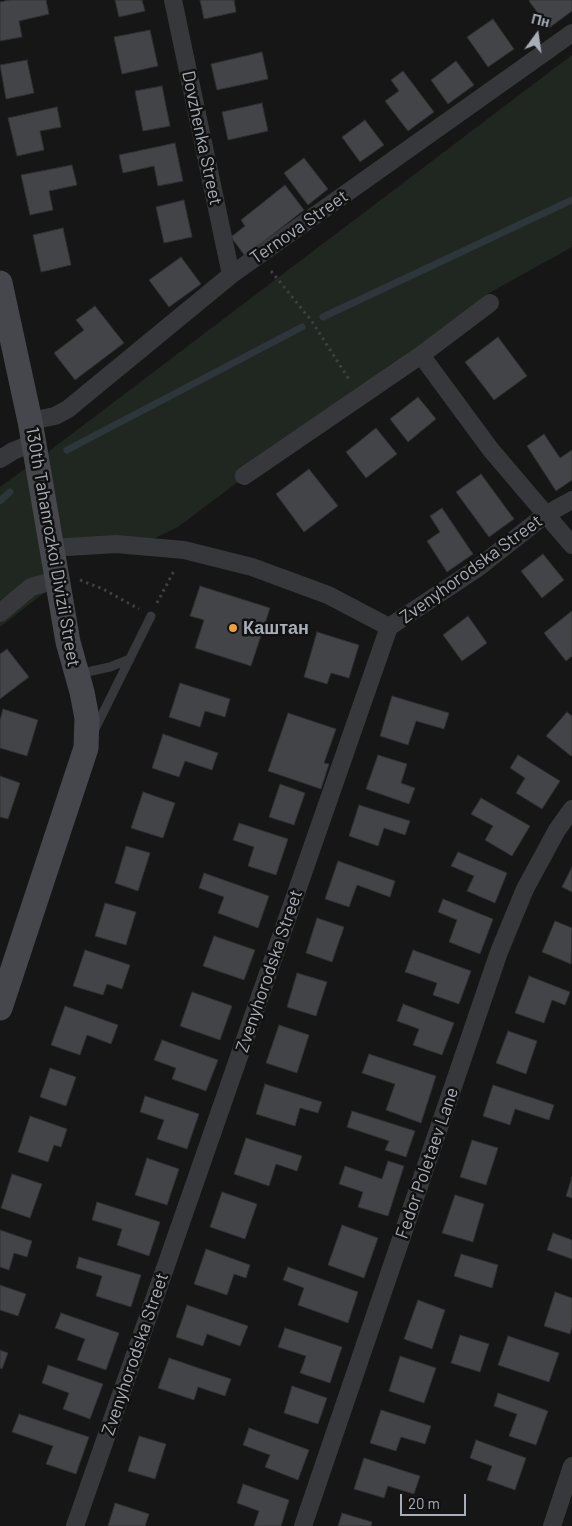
<!DOCTYPE html>
<meta charset="utf-8">
<style>
body{margin:0}
#map{position:relative;width:572px;height:1526px;overflow:hidden;background:#161617;font-family:Barlow,sans-serif}
canvas{display:block}
.north{position:absolute;left:512px;top:10px;width:50px;height:50px;-webkit-text-stroke:4px #111112;paint-order:stroke;rotate:14deg;font-size:14px;font-weight:700;line-height:20px;text-align:center;color:#a8aeb7}
.north::after{content:'';display:block;margin:auto;width:18px;height:22px;background:#a8aeb7;clip-path:polygon(50% 0,100% 100%,50% 72%,0 100%)}
.scale{position:absolute;left:400px;top:1494px;width:66px;height:22px;box-sizing:border-box;border:2px solid #a8aeb7;border-top:0;padding-left:6px;font-size:15px;line-height:18px;white-space:nowrap;color:#a8aeb7;-webkit-text-stroke:4px #111112;paint-order:stroke}
</style>
<div id="map">
<canvas width="572" height="1526"></canvas>
<div class="north">Пн</div>
<div class="scale">20 m</div>
</div>
<script>
const c = document.querySelector('canvas').getContext('2d');
c.lineJoin = 'round';
function fillPath(path, color) { c.fillStyle = color; c.fill(path, 'evenodd'); }
const toPath = rows => new Path2D(rows.map(r => 'M' + r).join(''));
function trace(path, color, width, dash) { c.strokeStyle = color; c.lineWidth = width; c.lineCap = dash ? 'butt' : 'round'; c.setLineDash(dash || []); c.stroke(path); }
function label(font, color, halo, rows, align = 'center') {
  c.font = font + ' Barlow,sans-serif'; c.lineWidth = 5; c.setLineDash([]); c.textBaseline = 'middle'; c.strokeStyle = halo; c.fillStyle = color; for (const [text, x, y, turn = 0] of rows) {
    c.save(); c.translate(x, y); c.rotate((+turn || 0) * Math.PI / 180); c.textAlign = isNaN(turn) ? turn : align; if (halo) c.strokeText(text, 0, 0); c.fillText(text, 0, 0); c.restore();
  }
}
fillPath(toPath([
 [572,55,572,247,489,293,178,527,136,547,65,549,44,455],
 [33,463,58,582,0,627,0,487]
]), '#202720');
trace(toPath([
 [323,317,572,200],
 [67,450,302,327],
 [0,501,10,492]
]), '#2c363b', 7);
const building = toPath([
 [9,0,46,0,49,14,19,21,22,37,0,41,0,2,9,0],
 [115,0,142,0,145,11,119,17,115,0],
 [200,0,234,0,236,12,204,19,200,0],
 [530,0,572,0,572,11,549,28,529,1,530,0],
 [493,19,514,49,488,67,467,37,493,19],
 [150,30,158,66,122,74,114,37,150,30],
 [262,52,268,79,217,90,211,64,262,52],
 [27,60,34,93,6,99,0,65,27,60],
 [456,61,474,85,448,104,431,80,456,61],
 [403,71,434,112,408,131,385,101,399,91,391,80,403,71],
 [162,86,170,126,143,131,135,91,162,86],
 [262,103,268,131,228,140,222,112,262,103],
 [57,107,61,127,40,131,44,150,17,156,8,118,57,107],
 [365,120,384,145,360,162,342,137,365,120],
 [175,143,183,181,158,186,154,166,123,173,119,155,175,143],
 [304,158,328,189,308,205,284,173,304,158],
 [72,165,77,185,49,191,53,210,30,215,21,175,72,165],
 [285,185,304,210,245,256,231,237,245,226,241,220,285,185],
 [184,200,192,237,164,243,156,207,184,200],
 [63,228,71,265,41,272,33,235,63,228],
 [181,257,201,284,169,307,149,280,181,257],
 [95,306,124,343,75,380,54,353,84,330,76,320,95,306],
 [498,337,527,376,494,400,465,362,498,337],
 [418,397,436,419,408,442,390,419,418,397],
 [376,428,397,454,366,478,346,452,376,428],
 [544,434,560,458,572,450,572,480,556,491,527,446,544,434],
 [309,469,338,506,304,532,276,494,309,469],
 [481,474,514,519,489,537,456,492,481,474],
 [442,508,473,554,447,572,427,541,440,532,430,516,442,508],
 [543,554,564,580,542,598,521,571,543,554],
 [200,586,270,608,251,666,195,648,204,620,190,616,200,586],
 [572,611,572,656,566,661,544,633,572,611],
 [468,616,487,643,462,661,443,635,468,616],
 [317,632,359,645,349,678,331,673,327,684,304,677,317,632],
 [7,649,29,677,0,699,0,654,7,649],
 [180,683,230,699,225,717,205,711,200,727,169,717,180,683],
 [392,696,449,713,444,729,416,721,408,745,380,736,392,696],
 [3,709,38,720,27,756,0,748,0,720,3,709],
 [567,712,572,716,572,755,571,756,546,736,567,712],
 [288,713,336,729,324,763,329,764,321,789,268,771,288,713],
 [163,734,218,753,212,770,185,761,179,777,152,768,163,734],
 [378,755,407,764,401,783,415,788,409,804,366,789,378,755],
 [518,755,560,781,542,809,516,793,525,778,510,768,518,755],
 [0,776,20,783,8,819,0,817,0,776],
 [280,784,305,793,294,825,269,817,280,784],
 [143,792,175,803,163,838,131,828,143,792],
 [481,798,530,826,512,856,485,840,493,826,471,814,481,798],
 [359,805,410,821,405,835,384,828,378,846,349,836,359,805],
 [239,823,288,839,276,875,248,866,254,847,233,840,239,823],
 [126,846,150,853,138,891,115,883,126,846],
 [458,852,507,873,495,903,467,891,474,876,451,866,458,852],
 [338,861,395,881,390,897,357,885,349,907,325,899,338,861],
 [572,867,572,892,562,887,572,867],
 [204,873,269,896,258,928,218,913,224,897,199,888,204,873],
 [443,899,493,919,480,954,449,942,457,920,438,912,443,899],
 [105,903,136,912,126,945,95,936,105,903],
 [317,918,344,927,332,962,306,953,317,918],
 [555,921,572,928,571,964,542,952,555,921],
 [214,936,255,950,244,980,203,966,214,936],
 [85,950,130,965,122,989,107,984,103,995,73,986,85,950],
 [413,950,471,971,459,1004,433,995,437,983,405,972,413,950],
 [297,973,327,982,316,1016,287,1007,297,973],
 [529,976,570,992,565,1005,552,1000,544,1023,515,1013,529,976],
 [192,992,232,1006,220,1040,180,1026,192,992],
 [403,1004,454,1023,442,1055,413,1045,419,1029,397,1021,403,1004],
 [65,1006,118,1025,111,1044,87,1035,80,1055,51,1045,65,1006],
 [279,1025,309,1035,297,1073,266,1063,279,1025],
 [508,1031,537,1041,526,1074,496,1063,508,1031],
 [162,1040,218,1060,206,1091,172,1079,176,1068,154,1060,162,1040],
 [369,1054,436,1076,421,1123,386,1110,395,1084,362,1073,369,1054],
 [50,1068,76,1077,66,1106,40,1097,50,1068],
 [265,1084,322,1102,318,1113,300,1108,295,1126,256,1114,265,1084],
 [493,1085,554,1105,549,1120,515,1109,510,1125,483,1116,493,1085],
 [145,1096,199,1114,187,1149,157,1139,164,1120,140,1112,145,1096],
 [352,1111,415,1131,406,1157,385,1150,389,1141,347,1127,352,1111],
 [30,1116,67,1129,61,1147,54,1145,48,1162,18,1152,30,1116],
 [246,1138,302,1156,297,1171,276,1164,269,1186,234,1174,246,1138],
 [472,1140,498,1148,486,1185,460,1177,472,1140],
 [147,1158,179,1169,167,1205,135,1195,147,1158],
 [388,1161,404,1166,388,1216,358,1207,363,1192,339,1184,345,1166,382,1179,388,1161],
 [12,1174,42,1184,30,1218,1,1208,12,1174],
 [572,1177,572,1198,566,1196,572,1177],
 [222,1192,257,1204,245,1239,210,1227,222,1192],
 [455,1195,484,1204,473,1242,442,1233,455,1195],
 [97,1202,160,1222,149,1256,117,1245,122,1229,92,1220,97,1202],
 [342,1225,378,1238,364,1278,328,1265,342,1225],
 [0,1230,32,1241,27,1257,14,1253,9,1270,0,1267,0,1230],
 [553,1233,572,1240,572,1259,547,1250,553,1233],
 [206,1249,250,1265,246,1278,234,1274,227,1295,194,1284,206,1249],
 [461,1254,498,1265,492,1288,454,1276,461,1254],
 [79,1257,141,1275,131,1307,96,1296,102,1276,76,1268,79,1257],
 [288,1267,358,1292,348,1323,298,1305,304,1288,283,1280,288,1267],
 [0,1285,26,1294,18,1316,0,1310,0,1285],
 [555,1292,572,1298,572,1327,570,1334,544,1326,555,1292],
 [418,1300,445,1310,432,1349,404,1339,418,1300],
 [187,1305,248,1326,240,1346,207,1334,203,1346,176,1337,187,1305],
 [61,1313,119,1333,106,1370,77,1360,85,1339,55,1328,61,1313],
 [285,1328,342,1347,330,1383,300,1373,306,1356,278,1347,285,1328],
 [460,1335,489,1344,480,1372,451,1363,460,1335],
 [508,1336,559,1353,549,1382,498,1365,508,1336],
 [0,1350,8,1353,2,1369,0,1368,0,1350],
 [400,1356,436,1368,424,1403,389,1391,400,1356],
 [169,1358,231,1379,225,1396,198,1387,194,1400,158,1388,169,1358],
 [48,1365,103,1384,90,1419,63,1409,69,1393,42,1383,48,1365],
 [292,1386,327,1398,318,1424,284,1413,292,1386],
 [498,1393,548,1411,536,1445,509,1436,517,1414,494,1406,498,1393],
 [381,1410,431,1426,425,1444,401,1437,396,1451,370,1443,381,1410],
 [19,1414,89,1437,76,1474,46,1464,53,1446,12,1432,19,1414],
 [249,1428,309,1450,298,1480,265,1467,270,1455,243,1445,249,1428],
 [139,1436,166,1444,155,1479,128,1471,139,1436],
 [476,1440,526,1458,515,1490,487,1480,492,1466,470,1458,476,1440],
 [364,1458,420,1476,414,1494,388,1486,384,1498,354,1489,364,1458],
 [243,1484,289,1500,281,1526,254,1526,259,1511,237,1503,243,1484],
 [115,1503,149,1514,145,1526,108,1526,115,1503],
 [342,1513,372,1522,371,1526,338,1526,342,1513]
]);
fillPath(building, '#424447');
trace(building, '#303033', 1);
trace(toPath([
 [271,271,311,320,350,381],
 [80,580,103,589,139,609],
 [157,603,175,569]
]), '#3d3f43', 3, [2.5, 4]);
trace(toPath([
 [78,674,110,667,130,659],
 [95,729,151,616]
]), '#37383c', 9);
trace(toPath([
 [173,0,231,275],
 [421,355,491,450,572,545],
 [30,421,55,416,68,409,231,275,572,33],
 [0,459,13,451,33,443],
 [244,476,421,355,490,303],
 [51,548,116,544,184,550,252,567,328,595,389,627],
 [0,613,31,587,57,580],
 [75,1526,389,627,479,567,545,515,572,500],
 [303,1526,499,952,525,889,557,830,572,809],
 [552,1526,572,1466]
]), '#37383c', 18);
trace(toPath([
 [0,283,30,421,68,642,82,692,87,718,86,748,0,1008]
]), '#45474c', 25);
for (const [x, y, r, color] of [
 [233,628,5,"#eaa13b"]
]) { const dot = new Path2D(); dot.arc(x, y, r, 0, 2 * Math.PI); c.fillStyle = color; c.fill(dot); trace(dot, '#111112', 2); }
label('18px', '#a8aeb7', '#111112', [
 ["Dovzhenka Street",202,138,78],
 ["Ternova Street",299,227,-35],
 ["130th Tahanrozkoi Divizii Street",53,547,80],
 ["Zvenyhorodska Street",471,569,-36],
 ["Zvenyhorodska Street",269,971,-71],
 ["Fedor Poletaev Lane",427,1163,-71],
 ["Zvenyhorodska Street",135,1354,-71]
]);
label('bold 18px', '#a8aeb7', '#111112', [
 ["Каштан",243,628]
], 'left');
</script>
